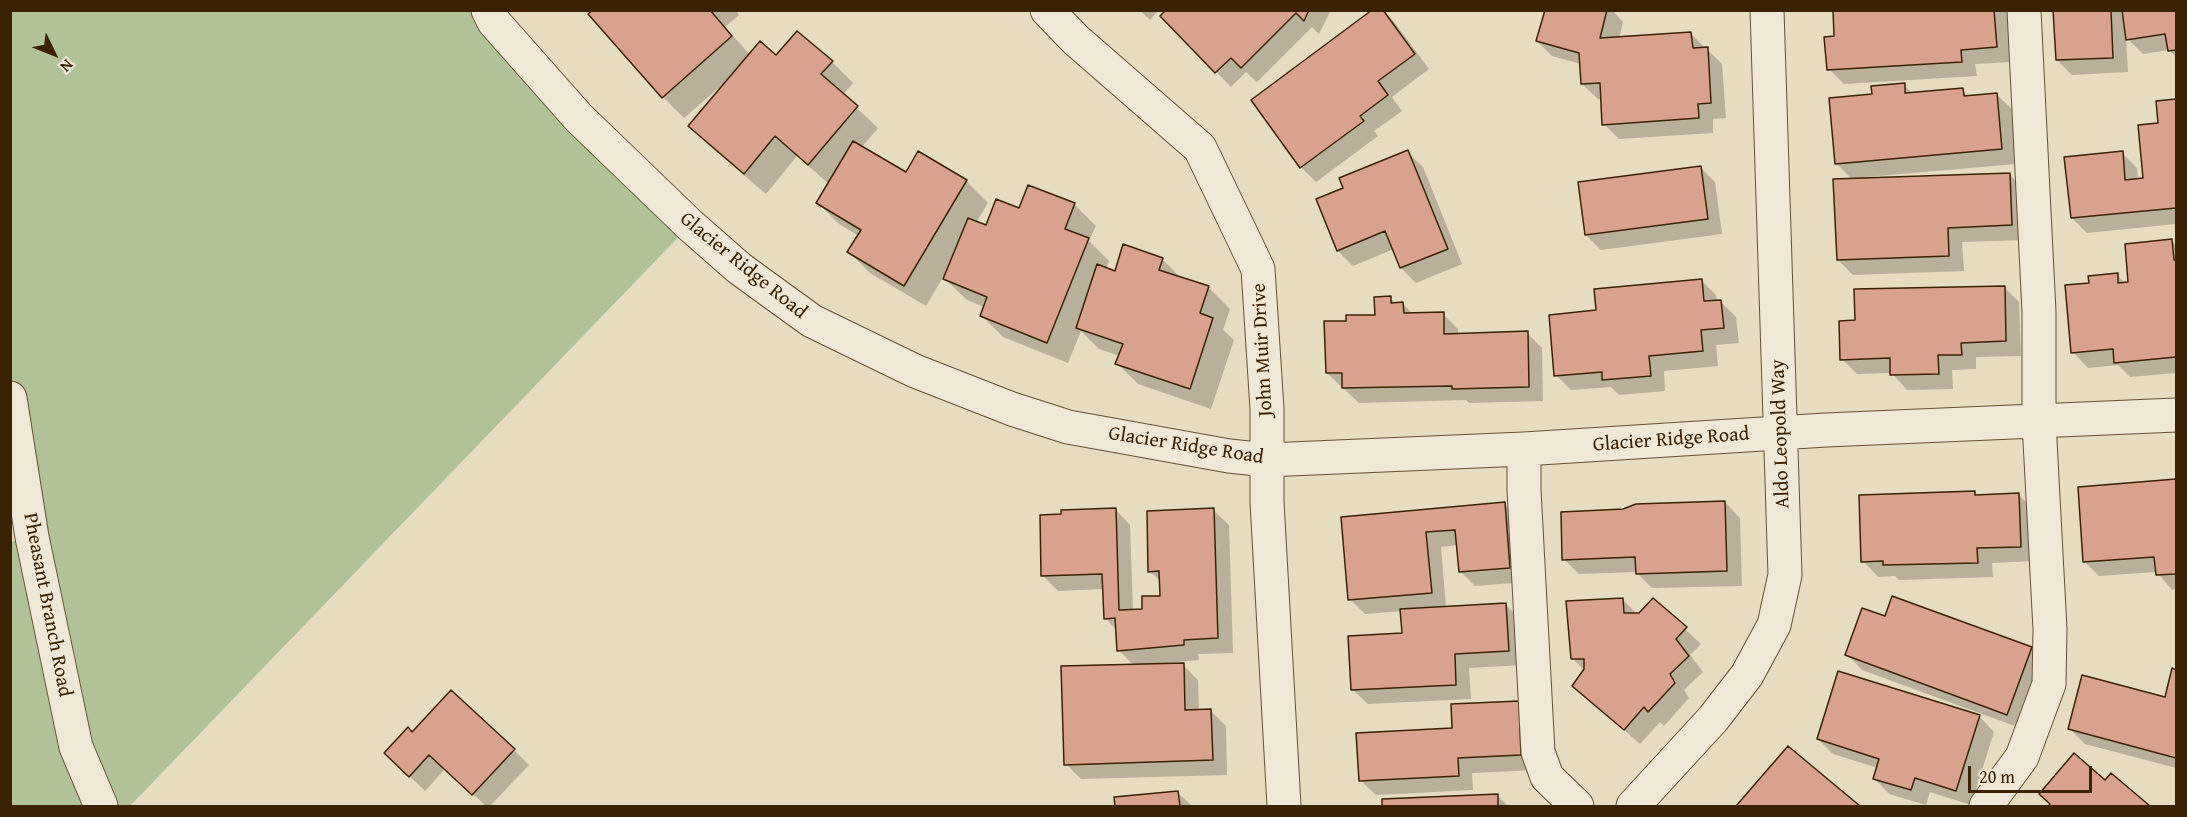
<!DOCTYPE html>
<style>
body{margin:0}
#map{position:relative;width:2187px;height:817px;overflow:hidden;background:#e6dcc0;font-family:"Gentium Book Plus",serif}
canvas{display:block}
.frame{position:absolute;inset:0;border:12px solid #3b2203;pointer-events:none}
.north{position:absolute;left:24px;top:24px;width:60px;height:60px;-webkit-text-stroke:4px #efe8d6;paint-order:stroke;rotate:133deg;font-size:16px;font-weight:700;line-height:24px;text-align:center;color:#3b2203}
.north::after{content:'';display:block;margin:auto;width:21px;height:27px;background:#3b2203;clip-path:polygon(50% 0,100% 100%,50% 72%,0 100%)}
.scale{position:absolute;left:1968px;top:766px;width:124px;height:27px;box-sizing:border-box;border:3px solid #3b2203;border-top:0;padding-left:8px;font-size:18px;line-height:21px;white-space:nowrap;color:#3b2203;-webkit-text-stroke:4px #efe8d6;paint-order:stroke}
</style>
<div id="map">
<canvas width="2187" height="817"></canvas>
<div class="frame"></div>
<div class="north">N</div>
<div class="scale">20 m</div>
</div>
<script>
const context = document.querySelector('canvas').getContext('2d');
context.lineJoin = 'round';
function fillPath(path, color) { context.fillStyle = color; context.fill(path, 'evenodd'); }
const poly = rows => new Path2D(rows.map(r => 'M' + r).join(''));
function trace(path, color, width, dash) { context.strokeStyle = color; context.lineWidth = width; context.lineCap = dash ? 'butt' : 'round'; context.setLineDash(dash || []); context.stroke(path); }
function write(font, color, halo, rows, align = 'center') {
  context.font = font + ' "Gentium Book Plus",serif'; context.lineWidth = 5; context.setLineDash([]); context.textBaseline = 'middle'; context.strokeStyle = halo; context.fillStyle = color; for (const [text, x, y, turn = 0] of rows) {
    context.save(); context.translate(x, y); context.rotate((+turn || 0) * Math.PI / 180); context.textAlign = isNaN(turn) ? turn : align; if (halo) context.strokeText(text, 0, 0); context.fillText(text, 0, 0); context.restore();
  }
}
fillPath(poly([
 [11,11,488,11,690,225,130,806,11,806,10,542,32,537,10,398]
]), '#b0c296');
fillPath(poly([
 [595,10,736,10,739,15,725,27,750,55,832,62,853,83,843,95,878,128,862,147,906,174,918,153,966,181,988,203,976,223,987,227,1019,210,1074,204,1096,226,1089,241,1109,261,1106,269,1116,272,1162,259,1182,279,1209,288,1230,309,1223,330,1234,340,1211,409,1138,384,1117,363,1120,356,1099,349,1081,331,1068,363,1003,337,981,315,984,307,967,300,943,277,926,306,870,273,849,252,859,236,839,224,818,203,829,184,797,156,766,194,711,147,690,126,724,85,723,84,684,118,663,97],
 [1139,10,1159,10,1150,20],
 [1168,10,1331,10,1319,34,1312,27,1257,82,1246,72,1231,87,1163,16],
 [1383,10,1394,22,1429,69,1392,97,1402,111,1374,131,1378,136,1316,182,1301,167],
 [1546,10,1612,10,1623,22,1619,39,1691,34,1722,64,1726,118,1713,119,1713,133,1619,139,1604,124,1602,99,1598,99,1582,84,1581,64,1552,56,1537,41],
 [1835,10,2007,10,2011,62,1975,64,1977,76,1844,84,1829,69,1836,37],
 [2055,10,2119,10,2124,15,2124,10,2176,10,2176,57,2169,50,2143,54,2126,37,2128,72,2072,75,2057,60],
 [1904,85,1913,94,1962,90,1969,97,1996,94,2012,109,2016,164,1866,177,1866,180,2010,175,2025,190,2027,240,1962,242,1964,271,1853,275,1838,260,1853,180,1836,163,1874,95],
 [2176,100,2176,224,2087,233,2072,218,2122,153,2137,168,2138,180,2145,179,2160,125,2158,102],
 [1407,152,1423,167,1462,264,1416,283,1401,268,1394,249,1353,266,1338,251,1318,200,1345,188],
 [1700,167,1715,182,1722,234,1601,250,1586,235],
 [2172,241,2176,246,2176,373,2130,377,2118,365,2088,368,2073,352,2090,285,2117,275,2126,284,2129,283],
 [1701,280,1716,295,1717,302,1721,302,1736,317,1739,343,1716,345,1718,366,1664,371,1665,391,1619,395,1611,387,1571,390,1556,375,1597,311],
 [2004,287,2019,302,2021,356,1976,357,1976,369,1952,370,1953,389,1907,390,1892,373,1857,374,1842,359,1856,322],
 [1390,298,1397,304,1403,304,1413,314,1443,314,1458,329,1458,335,1527,333,1542,348,1543,401,1469,403,1466,400,1359,403,1327,373,1348,322,1376,316],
 [2176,481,2176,589,2172,590,2157,572,2099,576,2084,561,2079,488],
 [1975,493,1978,496,2019,495,2034,510,2035,561,1992,563,1993,577,1899,580,1895,576,1878,577,1863,561],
 [1725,502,1740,518,1742,586,1652,588,1636,572,1579,574,1564,559],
 [1504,504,1519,519,1525,582,1475,586,1460,571,1458,545,1441,547,1446,608,1506,605,1521,620,1523,665,1469,668,1471,699,1368,704,1352,689,1403,635,1402,611,1365,614,1350,599,1343,518],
 [1518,565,1518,568,1472,572,1472,569],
 [1115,509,1130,525,1133,611,1144,610,1162,597,1161,582,1150,571,1213,510,1229,525,1233,653,1198,654,1199,660,1168,663,1169,665,1183,665,1198,680,1199,711,1211,711,1226,726,1227,775,1081,779,1066,764,1134,666,1119,650,1117,630,1105,618,1104,589,1058,591,1043,576],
 [1893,598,2031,649,2047,664,2023,729,1862,670,1847,654,1886,618],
 [1622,599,1638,615,1653,600,1701,644,1690,655,1703,672,1684,690,1689,698,1664,726,1660,722,1640,744,1574,686,1585,671,1572,658],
 [2173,670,2176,671,2176,768,2085,744,2070,729,2166,698],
 [1518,703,1536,770,1472,773,1473,790,1376,795,1360,780,1454,729],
 [1979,716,1994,732,1971,805,1930,792,1926,805,1889,794,1874,778,1878,768,1833,754,1818,739],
 [412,734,514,750,529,765,490,806,486,806,445,769,425,791,401,768],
 [1788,748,1858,806,1739,806],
 [2112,775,2147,806,2050,806,2105,782],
 [1178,793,1192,806,1116,806,1116,798],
 [1497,795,1508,806,1384,806,1384,800]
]), '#0003');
const building = poly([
 [593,10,710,10,732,36,662,98,588,14,593,10],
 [1166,10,1309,10,1304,21,1296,13,1241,68,1231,58,1215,73,1160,16,1166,10],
 [1372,10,1383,10,1415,54,1378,81,1388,95,1360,116,1364,121,1300,168,1251,100,1372,10],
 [1545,10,1607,10,1600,38,1691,32,1693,48,1708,47,1711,103,1698,104,1699,118,1602,125,1600,83,1581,84,1579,53,1536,41,1545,10],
 [1833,10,1994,10,1997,47,1961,50,1962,62,1827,70,1824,37,1834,36,1833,10],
 [2053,10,2111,10,2113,58,2056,60,2053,10],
 [2122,10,2176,10,2176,50,2168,51,2165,34,2126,40,2122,10],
 [797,31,833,61,821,74,858,106,808,165,775,136,744,174,688,126,760,41,776,55,797,31],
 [1905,83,1905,93,1963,88,1964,96,1997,93,2002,149,1835,164,1829,98,1872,94,1871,86,1905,83],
 [2176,99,2176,208,2071,218,2064,157,2123,151,2125,180,2143,178,2138,125,2158,123,2156,101,2176,99],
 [853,141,906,172,918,151,967,180,904,286,847,252,861,230,816,203,853,141],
 [1408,150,1448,249,1400,268,1385,231,1337,251,1316,199,1343,188,1339,178,1408,150],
 [1701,166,1708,219,1585,235,1578,182,1701,166],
 [2010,173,2012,225,1948,228,1949,256,1837,260,1833,179,2010,173],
 [1028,185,1075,203,1065,229,1089,238,1047,343,980,316,987,297,943,279,968,218,986,225,996,199,1019,208,1028,185],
 [2172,239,2174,260,2176,260,2176,357,2114,363,2113,349,2071,353,2065,285,2089,283,2088,276,2118,273,2118,283,2128,282,2125,244,2172,239],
 [1123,244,1163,258,1159,270,1209,286,1200,313,1213,318,1190,389,1115,364,1123,344,1076,328,1097,264,1115,271,1123,244],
 [1702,279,1704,301,1721,300,1724,328,1701,330,1703,351,1649,356,1651,376,1602,380,1602,372,1554,376,1549,315,1596,310,1594,289,1702,279],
 [2005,286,2006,341,1961,343,1962,355,1938,355,1939,374,1890,375,1890,358,1840,360,1839,321,1855,320,1854,289,2005,286],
 [1391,296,1391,303,1403,302,1404,313,1444,312,1444,334,1528,331,1529,387,1452,389,1452,386,1342,388,1342,373,1326,373,1324,321,1346,321,1346,315,1375,315,1374,297,1391,296],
 [2176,479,2176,574,2156,575,2154,557,2083,562,2078,487,2176,479],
 [1975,491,1975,495,2019,493,2021,547,1977,548,1978,563,1883,565,1883,561,1861,562,1859,495,1975,491],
 [1725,501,1727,571,1636,574,1635,557,1562,560,1561,512,1623,509,1636,504,1725,501],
 [1505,502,1510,568,1459,572,1455,530,1426,532,1432,593,1348,600,1341,517,1505,502],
 [1116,508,1119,610,1142,609,1142,596,1160,596,1159,571,1148,572,1147,511,1214,508,1218,638,1184,640,1184,645,1117,651,1115,618,1104,619,1102,574,1041,576,1040,515,1061,514,1061,510,1116,508],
 [1892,596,2032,647,2007,715,1845,655,1862,608,1885,616,1892,596],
 [1623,598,1624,613,1639,613,1653,598,1687,627,1676,639,1689,656,1670,674,1675,683,1648,712,1644,707,1624,730,1572,686,1584,669,1584,659,1571,659,1566,601,1623,598],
 [1506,603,1509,651,1455,654,1456,685,1351,690,1348,636,1402,633,1400,609,1506,603],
 [1184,663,1185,710,1211,709,1213,760,1064,765,1061,666,1184,663],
 [2172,668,2176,670,2176,758,2068,729,2082,675,2165,697,2172,668],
 [1838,671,1980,715,1956,791,1915,778,1911,790,1873,779,1879,759,1817,739,1838,671],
 [451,690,515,749,472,795,429,755,409,777,384,753,408,727,412,732,451,690],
 [1519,701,1521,755,1458,758,1459,776,1359,781,1356,733,1452,728,1451,704,1519,701],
 [1788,746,1860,806,1736,806,1788,746],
 [2074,753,2105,780,2111,773,2150,806,2048,806,2050,804,2039,794,2074,753],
 [1178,791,1180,806,1115,806,1114,797,1178,791],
 [1498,794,1498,806,1382,806,1382,799,1498,794]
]);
fillPath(building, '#d9a28c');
trace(building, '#3b2203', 1.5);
const minor = poly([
 [488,10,494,22,579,118,690,225,739,268,765,287,812,321,915,371,1012,409,1068,427,1229,456,1267,460,1524,449,1826,430,2176,415],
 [1047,10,1076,40,1200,148,1258,269,1267,409,1267,502,1284,806],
 [10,398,32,537,76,747,101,806],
 [1524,449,1524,490,1538,752,1547,777,1577,806],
 [1633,806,1713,719,1747,675,1774,625,1785,575,1767,10],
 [1986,806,2022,757,2049,684,2050,629,2039,422,2039,312,2024,10]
]);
trace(minor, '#665032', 35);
trace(minor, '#efe8d6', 33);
write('20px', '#3b2203', '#efe8d6', [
 ["Glacier Ridge Road",743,266,39],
 ["John Muir Drive",1263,350,-93],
 ["Aldo Leopold Way",1781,434,-92],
 ["Glacier Ridge Road",1671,440,-4],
 ["Glacier Ridge Road",1186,446,9],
 ["Pheasant Branch Road",47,605,79]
]);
</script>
